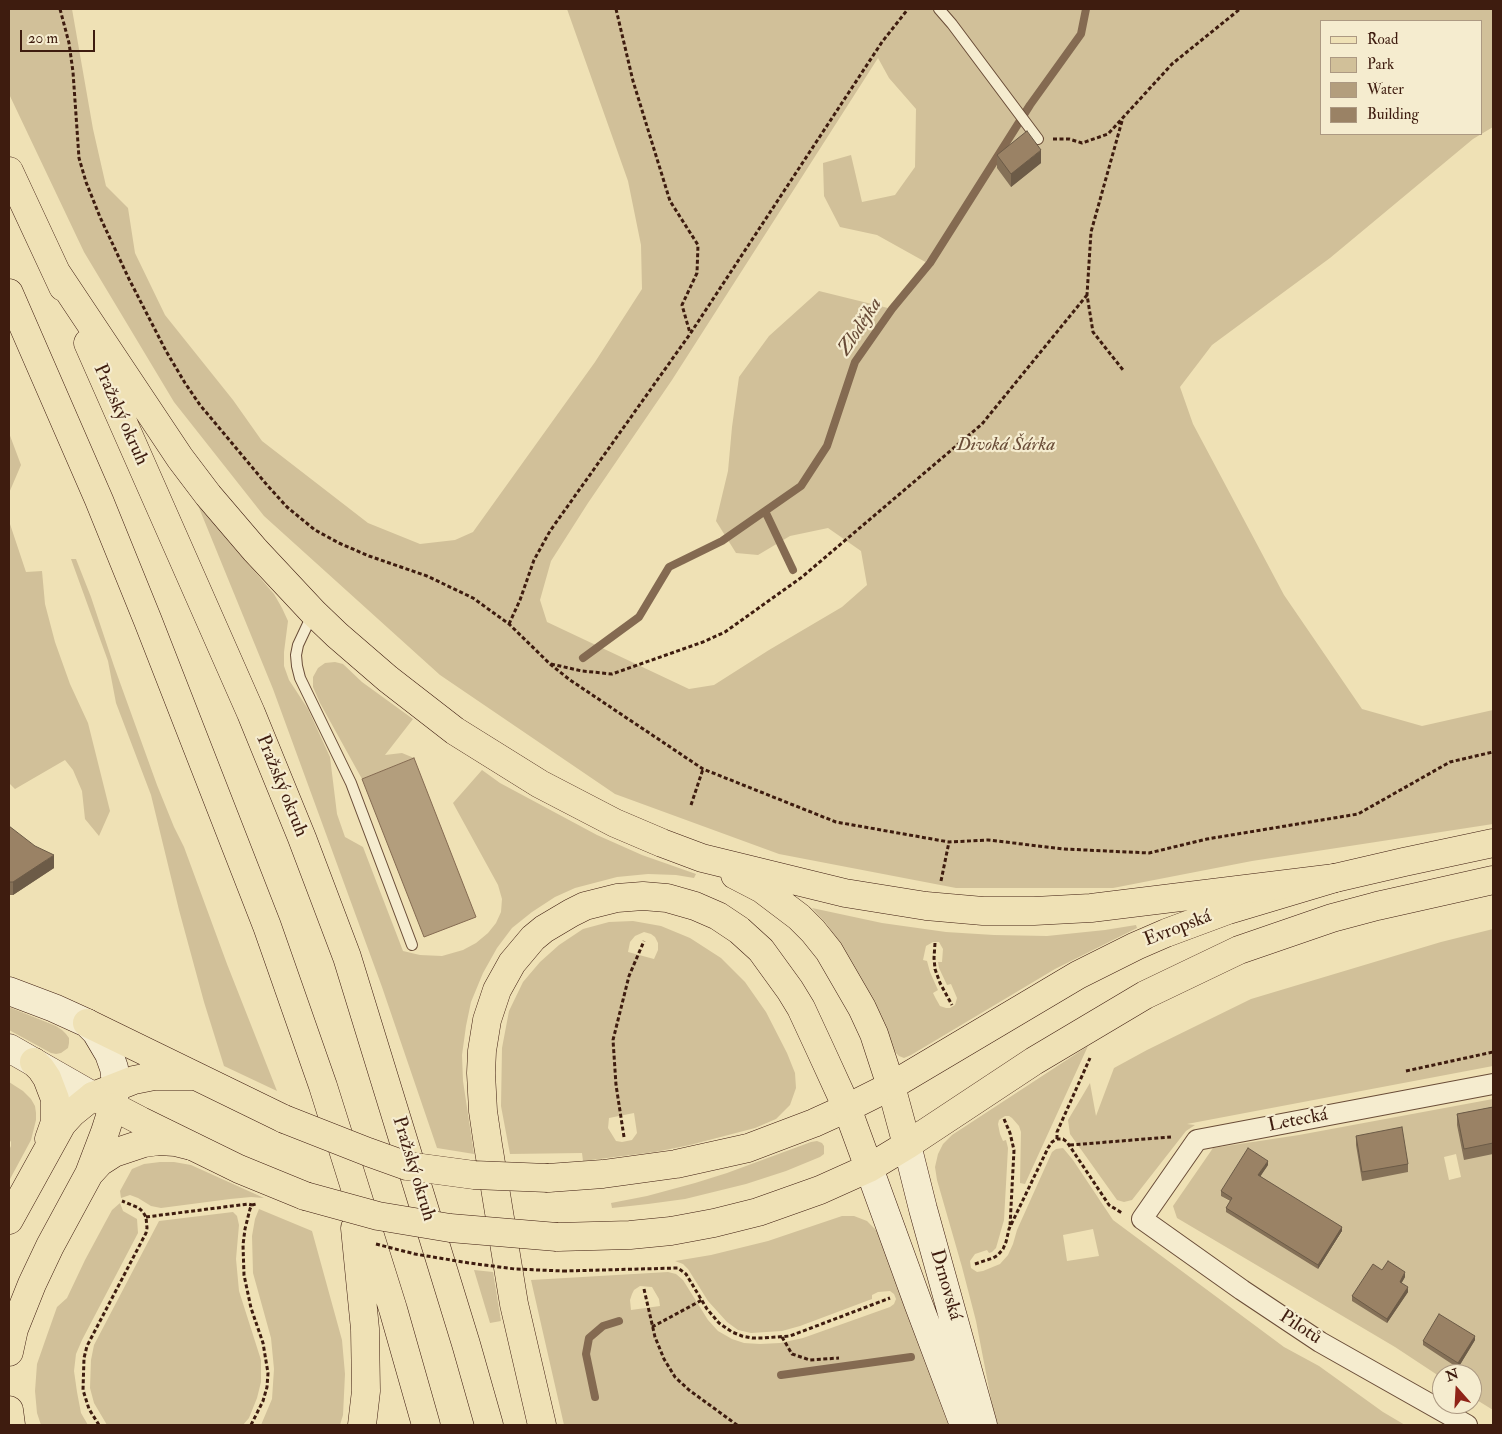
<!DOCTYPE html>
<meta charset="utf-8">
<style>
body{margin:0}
#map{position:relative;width:1502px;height:1434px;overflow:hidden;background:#efe1b5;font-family:"IM FELL Double Pica",serif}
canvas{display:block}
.frame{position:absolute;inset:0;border:10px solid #3e1c0f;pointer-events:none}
.legend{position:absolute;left:1320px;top:20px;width:162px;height:115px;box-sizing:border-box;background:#f5eccf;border:1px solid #ac9982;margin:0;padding:6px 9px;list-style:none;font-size:15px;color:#3e1c0f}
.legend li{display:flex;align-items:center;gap:10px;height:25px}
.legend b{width:25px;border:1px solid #ac9982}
.north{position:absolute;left:1432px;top:1364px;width:50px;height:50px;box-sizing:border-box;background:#f5eccf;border:1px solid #ac9982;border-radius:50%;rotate:341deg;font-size:14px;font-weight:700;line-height:20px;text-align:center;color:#3e1c0f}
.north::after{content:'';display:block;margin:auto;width:18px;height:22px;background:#8f2418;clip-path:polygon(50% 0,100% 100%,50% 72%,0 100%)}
.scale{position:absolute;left:20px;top:30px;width:75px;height:22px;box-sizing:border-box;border:2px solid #3e1c0f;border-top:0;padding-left:6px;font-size:15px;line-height:18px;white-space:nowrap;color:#3e1c0f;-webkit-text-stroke:4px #f5eccf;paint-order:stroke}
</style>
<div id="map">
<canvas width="1502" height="1434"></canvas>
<div class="frame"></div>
<ul class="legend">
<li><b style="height:6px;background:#efe1b5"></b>Road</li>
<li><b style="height:14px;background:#d1c099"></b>Park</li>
<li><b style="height:14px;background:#b39e7d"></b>Water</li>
<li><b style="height:14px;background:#9a8265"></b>Building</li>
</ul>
<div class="north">N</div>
<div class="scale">20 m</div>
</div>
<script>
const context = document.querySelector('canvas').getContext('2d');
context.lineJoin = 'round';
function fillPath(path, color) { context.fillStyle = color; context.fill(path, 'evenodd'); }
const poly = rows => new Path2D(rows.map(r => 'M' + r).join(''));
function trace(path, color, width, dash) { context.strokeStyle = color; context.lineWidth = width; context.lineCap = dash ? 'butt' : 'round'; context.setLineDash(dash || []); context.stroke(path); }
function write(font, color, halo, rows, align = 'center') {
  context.font = font + ' "IM FELL Double Pica",serif'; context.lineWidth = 4.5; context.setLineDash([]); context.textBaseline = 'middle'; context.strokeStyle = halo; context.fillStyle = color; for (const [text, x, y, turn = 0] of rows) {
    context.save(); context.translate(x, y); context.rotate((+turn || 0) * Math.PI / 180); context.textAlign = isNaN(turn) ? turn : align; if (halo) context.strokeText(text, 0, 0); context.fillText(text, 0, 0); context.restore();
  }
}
fillPath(poly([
 [9,9,72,9,93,129,106,186,128,208,135,253,165,315,233,400,262,441,368,523,420,544,455,540,473,532,595,362,642,289,641,245,628,181,567,9,1493,9,1493,127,1473,139,1330,258,1212,345,1180,387,1193,424,1284,595,1362,709,1422,726,1493,710,1493,824,1252,861,1113,888,956,888,779,854,615,794,440,675,264,516,174,402,84,252,9,94],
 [1321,21,1481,21,1481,134,1321,134],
 [878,58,889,78,916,109,915,167,895,195,862,202,851,155,823,163,824,196,840,227,877,235,929,264,892,309,819,291,769,336,739,377,732,427,728,471,716,521,736,553,758,555,790,536,828,528,861,551,867,585,842,607,769,650,714,685,689,689,547,622,540,600,551,561,588,503,672,380],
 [9,433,21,465,9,493],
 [195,498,231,544,274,594,282,608,288,621,284,652,284,666,289,680,308,709,330,757,337,814,345,837,363,847,403,951,420,955,442,956,463,950,476,943,488,933,496,923,501,912,502,899,498,885,453,803,482,770,500,783,597,835,642,855,696,874,694,878,676,875,648,874,617,877,575,888,555,897,532,912,512,928,497,948,483,973,471,1002,466,1026,462,1055,463,1081,474,1154,437,1148,382,987,273,689],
 [9,521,26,572,42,571,45,604,55,642,70,684,88,723,110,811,99,836,85,819,82,791,73,770,65,760,15,789,9,783],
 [71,559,76,559,91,597,114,666,157,785,174,827,184,847,227,964,277,1091,224,1066,204,1002,179,910,151,795,116,703,108,661],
 [335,662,343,664,362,682,413,719,385,755,402,753,414,758,362,779,320,703,313,687,313,677,318,668,325,663],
 [812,908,882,923,946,932,994,935,1047,936,1105,930,1136,925,1137,928,1055,969,911,1055,904,1058,899,1056,894,1051,887,1032,853,965,837,939,826,923],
 [933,942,939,942,943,949,942,962,938,962,939,968,947,985,951,984,957,998,955,1005,950,1008,946,1008,940,1006,936,999,933,993,938,990,930,972,927,961,923,960,926,946],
 [633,921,661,926,690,938,721,958,745,982,766,1012,787,1053,795,1073,796,1088,790,1105,776,1119,755,1128,690,1145,655,1152,583,1161,582,1153,510,1154,501,1106,502,1048,509,1011,523,982,540,962,559,945,583,929,609,922],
 [644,932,651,934,655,937,658,943,658,950,654,959,628,952,630,942,635,936],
 [634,1113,637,1133,632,1140,622,1142,616,1141,608,1128,609,1118],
 [1493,929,1493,1066,1187,1124,1195,1125,1186,1131,1132,1200,1124,1202,1117,1200,1070,1134,1068,1120,1090,1083,1096,1116,1114,1068,1147,1050,1251,999,1441,942],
 [9,1007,56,1026,62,1030,66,1034,69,1038,69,1043,68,1048,61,1053,56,1054,51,1053,9,1030],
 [1088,1046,1025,1184,1020,1183,1021,1132,1019,1126,1012,1118,1009,1116,1005,1116,999,1120,998,1124,1000,1134,1003,1141,1006,1140,1008,1148,1004,1220,996,1248,992,1252,989,1253,987,1250,975,1254,970,1261,971,1268,977,1272,983,1271,1000,1264,1008,1255,1013,1244,1017,1230,1052,1152,1056,1149,1063,1148,1073,1160,1113,1220,1284,1347,1319,1366,1383,1412,1405,1425,996,1425,976,1321,962,1267,937,1180,935,1167,938,1154,943,1144,952,1135],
 [1093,1229,1099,1256,1067,1261,1063,1235],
 [9,1082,23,1091,31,1099,35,1106,36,1113,36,1120,31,1140,9,1181,9,1150,11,1146,11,1142,9,1139],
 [1493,1099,1493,1410,1472,1397,1472,1374,1442,1374,1442,1378,1395,1347,1177,1218,1173,1206,1213,1148,1299,1135],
 [1456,1154,1461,1177,1449,1180,1444,1157],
 [1221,1196,1342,1232,1318,1269,1232,1203],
 [817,1141,822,1143,824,1146,824,1154,820,1157,786,1171,746,1184,685,1199,648,1204,612,1208,611,1203,647,1196,695,1183,727,1173,811,1142],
 [160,1162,174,1162,191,1165,264,1198,251,1197,230,1199,161,1208,151,1206,138,1198,130,1195,121,1198,120,1191,132,1169,144,1164],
 [120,1203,123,1211,137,1219,138,1233,82,1340,76,1354,74,1371,77,1392,81,1413,88,1425,41,1425,37,1413,35,1391,37,1364,45,1341,57,1307,67,1298,85,1260,106,1221,112,1210],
 [259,1209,312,1231,342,1340,345,1374,343,1415,340,1425,261,1425,272,1399,274,1369,271,1338,253,1273,252,1236,255,1219],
 [233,1212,237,1216,239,1225,236,1259,239,1291,261,1360,261,1382,257,1398,249,1418,243,1425,107,1425,94,1403,90,1388,91,1360,94,1345,159,1221],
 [842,1216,854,1216,867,1221,877,1231,885,1244,954,1425,564,1425,531,1280,668,1272,676,1274,683,1280,708,1320,718,1331,732,1339,744,1343,760,1344,780,1343,803,1338,890,1307,894,1304,896,1299,894,1294,890,1291,878,1292,872,1295,872,1299,800,1326,782,1331,751,1333,738,1330,727,1322,708,1301,688,1269,683,1264,675,1261,711,1255,768,1241],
 [640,1286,652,1287,659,1299,660,1306,631,1310,630,1300,632,1294,634,1290],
 [474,1270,493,1272,501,1321,490,1323]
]), '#d1c099');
const water = poly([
 [414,758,476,917,424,937,362,779,414,758]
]);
fillPath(water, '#b39e7d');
trace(water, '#846a51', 1);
trace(poly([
 [765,511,793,570],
 [583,658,639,617,669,567,722,541,801,486,827,446,855,362,892,309,930,263,1030,105,1081,34,1086,9],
 [781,1375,911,1357],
 [595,1397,586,1354,589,1338,603,1326,619,1321]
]), '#846a51', 8);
const lane = poly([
 [939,9,952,24,1038,139],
 [313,613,298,645,296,655,297,666,300,678,351,783,412,945]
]);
const street = poly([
 [1467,1425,1320,1342,1242,1290,1142,1219,1197,1140,1493,1084]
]);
const secondary = poly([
 [9,991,54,1008,87,1023,96,1032,109,1054,114,1068,116,1083,113,1107],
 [9,1048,93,1096],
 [907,1145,923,1209,983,1425],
 [869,1168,918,1303,964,1425]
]);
const primary = poly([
 [87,1023,284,1119],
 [891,1086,907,1145],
 [93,1096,141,1121,239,1169,305,1196],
 [93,1096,134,1080,154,1076,190,1076],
 [847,1108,869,1168],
 [548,1178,603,1174,676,1164,748,1148,814,1123,847,1108,891,1086,1078,975,1136,946,1166,933,1228,910,1335,878,1404,862,1493,843],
 [557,1237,630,1235,671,1231,714,1223,758,1212,820,1190,869,1168,907,1145,1034,1061,1145,995,1239,950,1332,918,1377,906,1493,880]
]);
const highway = poly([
 [9,171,63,287],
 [56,272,180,458,208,495,255,550,313,612,337,635,388,679,455,731,540,784,615,823,662,843,702,858,845,893,926,906,983,911,1034,911,1091,908,1335,878],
 [9,293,99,500,148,621,267,926,323,1086,393,1309,426,1425],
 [88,343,251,713,302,838,347,957,466,1344,489,1425],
 [735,875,762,889,799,917,813,931,829,951,862,1008,874,1034,891,1086],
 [34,1062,41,1069,47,1078,55,1099,55,1122,49,1139],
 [89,1174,100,1162,114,1153,144,1143,159,1141,175,1142,191,1146],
 [9,1220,62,1124,72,1113,93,1096],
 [355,1228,365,1329,366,1391,362,1425],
 [9,1352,14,1329,32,1284,50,1246,89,1174,105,1132,113,1107],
 [9,1410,11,1425],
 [542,1425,514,1304,488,1145,483,1111,481,1073,482,1051,487,1020,497,990,512,963,533,938,544,929,571,913,585,906,617,898,643,896,667,898,695,906,718,916,739,930,761,950,790,990,801,1008,820,1049,847,1108]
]);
trace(lane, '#6a4d38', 12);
trace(street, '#6a4d38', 22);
trace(secondary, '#3e1c0f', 29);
trace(primary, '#3e1c0f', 29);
trace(highway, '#3e1c0f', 29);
trace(poly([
 [60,9,69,43,73,72,79,158,86,182,100,217,129,279,166,351,185,383,200,405,267,485,287,507,315,530,339,543,369,556,427,576,473,598,509,624,550,664,570,680,703,769,836,822,949,842,988,840,1064,849,1149,853,1207,839,1358,814,1450,762,1493,752],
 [616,9,633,81,670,201,698,245,697,273,682,305,690,333],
 [1122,121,1091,232,1087,295,1093,332,1123,370],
 [1053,139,1069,139,1082,143,1108,134,1172,64,1240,9],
 [509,624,520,600,534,560,550,531,690,334,882,42,908,9],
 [551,664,582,671,612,674,703,642,725,632,802,577,982,424,1087,295],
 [691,805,703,769],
 [941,881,949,842],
 [935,943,934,958,935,969,940,983,952,1005],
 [1406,1071,1493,1052],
 [1004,1119,1010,1133,1014,1150,1010,1226],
 [624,1137,616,1085,613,1040,629,976,644,941],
 [1057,1139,1057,1132,1090,1058],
 [1070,1145,1171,1137],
 [146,1217,232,1206,248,1204,252,1205],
 [975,1264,993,1258,998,1255,1003,1249,1006,1242,1009,1229,1048,1148,1052,1142,1057,1139,1063,1139,1067,1142,1109,1205,1122,1213],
 [563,1271,678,1268,686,1274,707,1309,719,1323,732,1332,742,1336,752,1338,763,1338,790,1336,890,1298],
 [644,1289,655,1337,664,1359,675,1377,689,1390,737,1425],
 [652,1327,702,1300],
 [782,1337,792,1354,810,1360,839,1358],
 [99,1425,89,1409,83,1390,84,1358,87,1346,146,1233,147,1228,146,1217,143,1212,139,1208,122,1201],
 [251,1425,263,1401,267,1387,268,1373,263,1343,251,1308,244,1275,243,1245,245,1229,250,1209,252,1205,256,1204]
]), '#3e1c0f', 3, [4, 2.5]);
trace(lane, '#f5eccf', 10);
trace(street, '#f5eccf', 20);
trace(secondary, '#f5eccf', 28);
trace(primary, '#efe1b5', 28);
trace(highway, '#efe1b5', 28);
const primaryBridge = poly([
 [284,1119,368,1152,407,1166,474,1175,548,1178],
 [305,1196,378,1216,450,1228,557,1237]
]);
trace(primaryBridge, '#3e1c0f', 29, []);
trace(poly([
 [376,1244,415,1254,469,1263,515,1269,563,1271]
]), '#3e1c0f', 3, [4, 2.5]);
trace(primaryBridge, '#efe1b5', 28);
fillPath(poly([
 [997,155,1041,163,1011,187,997,168],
 [9,826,54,868,13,895,9,895],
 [1493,1107,1493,1154,1464,1160,1457,1125,1457,1114],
 [1356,1136,1408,1164,1408,1172,1362,1181,1356,1145],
 [1268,1165,1260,1176,1342,1231,1318,1269,1226,1212,1226,1208,1230,1201,1221,1196,1221,1191],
 [1382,1270,1405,1277,1401,1283,1408,1292,1387,1323,1352,1301,1352,1296],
 [1475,1340,1458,1368,1423,1345,1423,1341]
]), '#847057');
fillPath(poly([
 [1041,150,1041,163,1011,187,1011,174],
 [54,855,54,868,13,895,13,882],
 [1268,1161,1268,1165,1258,1180,1258,1175],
 [1342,1227,1342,1231,1318,1269,1318,1265],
 [1405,1272,1405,1277,1400,1286,1400,1282],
 [1408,1287,1408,1292,1387,1323,1387,1319],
 [1475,1336,1475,1340,1458,1368,1458,1363]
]), '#6c5b47');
const building = poly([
 [1027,131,1041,150,1011,174,997,155,1027,131],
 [9,826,35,846,54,855,13,882,9,882,9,826],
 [1493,1107,1493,1143,1464,1149,1457,1114,1493,1107],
 [1402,1127,1408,1164,1362,1172,1356,1136,1402,1127],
 [1248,1148,1268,1161,1258,1175,1342,1227,1318,1265,1226,1208,1232,1198,1221,1191,1248,1148],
 [1388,1261,1405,1272,1400,1282,1408,1287,1387,1319,1352,1296,1373,1264,1382,1270,1388,1261],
 [1439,1314,1475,1336,1458,1363,1423,1341,1439,1314]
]);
fillPath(building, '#9a8265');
trace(building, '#6c5b47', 1);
write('19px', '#3e1c0f', '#f5eccf', [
 ["Pražský okruh",120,415,66],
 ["Pražský okruh",281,786,68],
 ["Evropská",1178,929,-21],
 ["Letecká",1298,1121,-11],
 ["Pražský okruh",413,1169,73],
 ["Drnovská",945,1285,74],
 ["Pilotů",1300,1328,33]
]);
write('italic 19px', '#6a4d38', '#f5eccf', [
 ["Divoká Šárka",1006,446]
]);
write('italic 20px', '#674a36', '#f5eccf', [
 ["Zlodějka",861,327,-57]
]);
</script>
